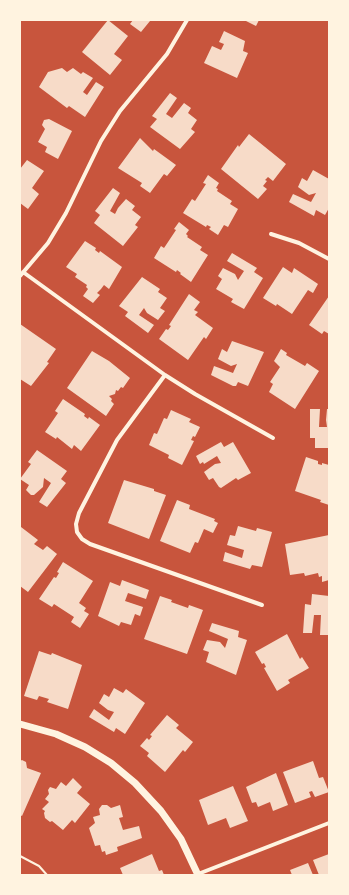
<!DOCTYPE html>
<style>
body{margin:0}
#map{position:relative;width:349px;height:895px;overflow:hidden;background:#c8553d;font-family:"Space Grotesk",sans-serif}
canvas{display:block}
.frame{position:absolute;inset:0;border:21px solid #fff3e0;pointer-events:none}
</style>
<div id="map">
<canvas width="349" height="895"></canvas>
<div class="frame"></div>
</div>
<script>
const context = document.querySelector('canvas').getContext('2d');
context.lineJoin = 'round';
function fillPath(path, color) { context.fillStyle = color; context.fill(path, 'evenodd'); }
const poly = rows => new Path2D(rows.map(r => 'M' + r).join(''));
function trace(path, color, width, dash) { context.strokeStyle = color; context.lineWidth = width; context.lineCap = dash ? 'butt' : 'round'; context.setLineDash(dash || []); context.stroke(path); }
fillPath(poly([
 [108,20,128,36,114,54,122,60,110,75,82,52],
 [133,20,149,20,150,21,141,32,130,24],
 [244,20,259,20,256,26],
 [224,31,245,41,243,51,248,53,237,78,204,63,212,46,221,50,224,44,219,42],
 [62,68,67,72,73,68,81,74,83,72,93,78,83,92,87,95,96,82,104,87,85,117,69,106,67,108,39,87,48,72],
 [170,93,177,98,166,114,172,118,184,103,191,108,188,113,197,120,191,129,195,132,180,149,150,127,157,119,152,116],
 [49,119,72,131,58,159,45,152,47,147,38,142,45,129,42,125,44,120],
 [249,134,286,164,273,181,268,177,265,180,267,181,263,186,267,189,258,199,221,169,238,145,239,147],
 [140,138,153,151,154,149,176,165,167,176,164,174,150,193,140,186,142,183,118,168],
 [27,160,44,171,32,188,39,194,28,209,20,203,20,169],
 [313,170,329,179,329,208,325,215,316,210,314,216,289,202,293,194,311,202,316,193,309,195,298,187,302,178,307,181],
 [208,175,219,183,216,188,218,189,217,191,232,201,230,204,238,209,228,227,224,225,218,235,209,229,211,227,207,225,206,227,183,213,192,199,195,201,206,184,203,183],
 [113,188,120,193,110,211,115,214,118,208,126,199,135,206,132,210,141,217,135,225,138,227,123,246,94,223,100,215,95,211],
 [179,222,189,230,186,234,188,236,187,237,202,247,200,250,208,255,191,282,180,274,181,273,177,270,176,272,154,258,161,246,164,248,176,230,174,229],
 [85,241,96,248,95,250,99,253,100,251,122,267,109,289,104,285,101,289,97,293,100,295,93,303,83,296,88,289,86,287,87,285,75,277,77,274,66,267],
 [232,253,257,268,254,272,263,278,244,309,231,302,233,299,216,289,222,279,218,276,223,268,235,274,238,280,244,271,227,261],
 [283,267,292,273,294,268,318,284,313,293,308,290,292,314,277,304,276,306,263,298],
 [142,277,160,289,158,292,167,298,160,308,165,311,158,320,147,313,144,308,139,315,154,325,148,333,125,316,128,312,119,306],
 [189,294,200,302,194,310,198,312,195,315,213,328,206,339,204,337,188,360,159,339,166,329,168,330,171,326,169,325],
 [329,296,329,334,324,331,322,334,309,325],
 [20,324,56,349,47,362,49,363,31,386,20,379],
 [232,341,264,352,248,386,238,382,236,386,233,386,211,375,214,366,233,373,237,364,231,366,218,359,222,349,227,352],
 [281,349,287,353,286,355,305,366,307,363,319,371,295,409,269,392,273,384,270,382,280,367,274,361],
 [92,351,109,361,130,378,123,388,121,387,118,391,116,390,115,394,109,396,112,399,111,401,114,404,106,416,67,388],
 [63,399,85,414,84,416,88,419,89,417,100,425,81,451,74,445,72,449,57,437,56,439,45,432,58,413,55,411],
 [310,409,320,409,319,427,327,427,326,420,327,409,329,409,329,448,315,448,315,438,310,438],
 [171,410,191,419,189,422,200,427,195,437,193,436,191,440,194,441,182,465,168,458,169,455,149,445,154,433,157,434,164,418,167,419],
 [221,442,224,447,233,442,251,473,238,480,236,478,221,488,219,487,213,478,209,480,204,472,215,464,221,463,217,456,204,464,203,462,200,464,196,456],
 [37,450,67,471,61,479,66,483,47,507,39,502,51,483,44,478,43,487,34,495,31,495,26,490,29,485,20,479,31,464,28,462],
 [306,457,318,461,318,464,322,465,322,463,329,465,329,505,320,502,321,500,295,491],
 [124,480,154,489,154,491,166,495,149,539,108,523],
 [177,500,190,505,189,509,215,519,214,521,218,523,213,533,204,529,198,543,195,542,190,553,160,541],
 [238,526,256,531,257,528,272,532,262,567,252,565,250,569,223,561,225,552,242,558,244,550,227,545,230,535,235,536],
 [21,527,38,540,34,544,43,550,47,546,57,554,28,592,20,586],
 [329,535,329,580,322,582,322,576,319,577,318,573,305,576,304,573,290,575,285,544],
 [63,562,93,581,79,603,86,608,84,611,89,614,80,628,71,622,74,617,54,604,52,607,39,599,54,577,56,578,59,573,57,572],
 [122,580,149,590,146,599,128,593,125,601,143,607,140,616,135,614,131,625,121,622,119,626,98,616,110,582,120,586],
 [312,594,329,596,329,635,320,635,321,615,314,615,312,633,303,633,305,604,311,605],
 [160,596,172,600,171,602,188,608,189,605,203,610,187,654,144,639],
 [212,623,239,631,238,637,247,640,236,675,206,662,209,652,203,650,207,640,220,642,225,648,228,639,209,631],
 [287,634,300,659,302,657,309,668,288,680,290,683,277,691,264,668,266,667,264,663,262,664,255,652],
 [39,651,51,655,52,653,82,665,68,709,47,702,49,699,39,696,37,700,24,696],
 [114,688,123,693,126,689,145,703,125,734,116,728,114,732,89,717,94,709,109,720,114,712,108,710,99,703,104,694,109,697],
 [167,715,179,725,176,728,193,742,185,752,183,750,165,772,147,756,149,753,140,746,147,738,149,740,152,736,150,735],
 [22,760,26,762,27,768,41,773,22,816,20,815,20,761],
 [313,761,319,778,323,777,329,792,315,797,312,791,309,792,311,797,295,803,283,772],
 [276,773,288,805,273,811,270,802,258,807,256,802,252,803,246,787],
 [73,778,82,787,77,793,90,804,75,823,72,820,63,830,52,821,50,822,45,818,44,813,45,811,42,809,49,802,45,799,49,794,48,790,50,787,56,789,61,782,66,786],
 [233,786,248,821,230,828,226,818,208,825,199,800],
 [102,805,107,805,111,808,120,805,123,817,119,818,123,830,139,826,142,838,117,847,118,851,106,855,105,851,102,852,100,845,95,846,89,828,95,823,93,817,100,815,99,809],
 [152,854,159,871,162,870,164,875,123,875,120,868],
 [329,854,329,875,319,875,313,860],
 [308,863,313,875,292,875,290,870]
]), '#f7dbc8');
trace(poly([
 [20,856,39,866,47,875]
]), '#fff3e0', 2);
trace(poly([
 [271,234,299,243,329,259],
 [23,272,165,375,195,394,273,438],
 [20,276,48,243,66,213,101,141,120,111,167,54,187,20],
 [165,375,117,440,79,513,76,524,77,532,82,539,90,544,262,605],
 [198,874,329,823]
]), '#fff3e0', 4);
trace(poly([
 [20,724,56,734,85,747,111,763,135,783,161,811,181,839,198,875]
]), '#fff3e0', 7);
</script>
